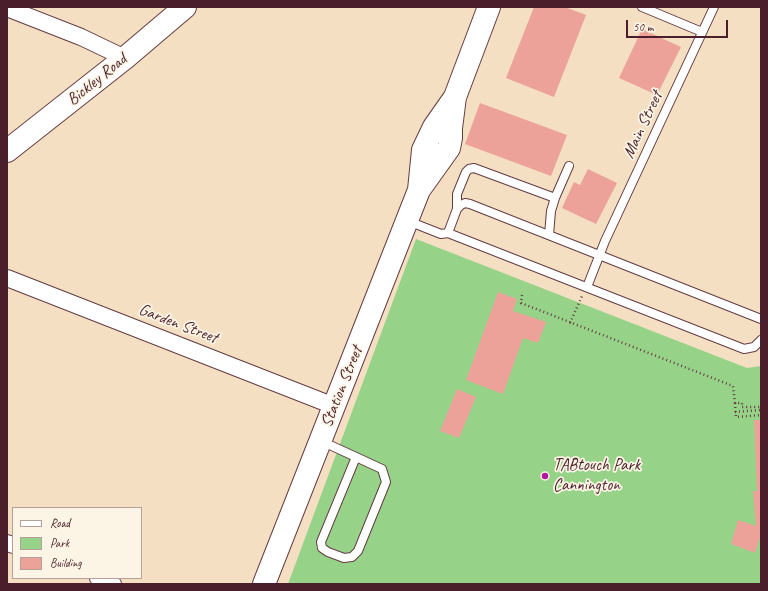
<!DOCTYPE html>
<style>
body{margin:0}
#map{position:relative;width:768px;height:591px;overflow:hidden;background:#f4dfc2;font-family:Caveat,sans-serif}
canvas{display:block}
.frame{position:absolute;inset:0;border:8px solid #4a1f2b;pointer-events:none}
.legend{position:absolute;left:12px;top:507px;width:130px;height:72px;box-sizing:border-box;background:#fcf5e5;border:1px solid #b59f9b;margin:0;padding:5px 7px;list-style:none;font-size:12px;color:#4a1f2b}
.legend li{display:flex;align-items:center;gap:8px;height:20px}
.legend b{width:20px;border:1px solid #b59f9b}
.scale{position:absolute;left:626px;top:20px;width:102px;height:18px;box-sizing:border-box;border:2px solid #4a1f2b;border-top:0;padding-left:5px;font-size:12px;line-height:14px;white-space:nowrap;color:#4a1f2b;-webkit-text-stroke:3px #fcf5e5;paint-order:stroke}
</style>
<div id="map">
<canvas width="768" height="591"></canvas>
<div class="frame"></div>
<ul class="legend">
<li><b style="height:5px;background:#fff"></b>Road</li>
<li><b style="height:11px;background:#96d388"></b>Park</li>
<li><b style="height:11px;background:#eca299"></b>Building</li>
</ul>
<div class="scale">50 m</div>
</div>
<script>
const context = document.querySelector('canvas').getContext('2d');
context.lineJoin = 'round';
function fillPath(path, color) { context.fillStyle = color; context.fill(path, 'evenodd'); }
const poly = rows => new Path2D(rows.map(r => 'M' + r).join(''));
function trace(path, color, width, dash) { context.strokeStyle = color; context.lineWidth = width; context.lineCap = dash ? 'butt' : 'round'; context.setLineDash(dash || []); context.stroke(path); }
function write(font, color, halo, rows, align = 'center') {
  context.font = font + ' Caveat,sans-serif'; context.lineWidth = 3.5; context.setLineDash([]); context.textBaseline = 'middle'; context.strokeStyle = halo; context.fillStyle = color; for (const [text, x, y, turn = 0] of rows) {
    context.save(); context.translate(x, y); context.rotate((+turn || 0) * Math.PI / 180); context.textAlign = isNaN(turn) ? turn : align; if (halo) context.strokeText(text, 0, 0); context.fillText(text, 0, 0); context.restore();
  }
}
fillPath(poly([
 [416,239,747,368,761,366,761,584,288,584]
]), '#96d388');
fillPath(poly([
 [534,7,565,7,586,15,554,97,506,78],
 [642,29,681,47,657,95,619,78],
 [480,103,567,135,551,176,465,144],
 [588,169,617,183,596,224,562,208,574,182,580,185],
 [498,292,517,299,513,311,546,322,538,343,523,338,503,394,466,380],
 [457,389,476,397,459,438,440,431],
 [754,420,761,420,761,534,755,553,731,544,738,520,756,526,753,491,757,491]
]), '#eca299');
const lane = poly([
 [642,7,702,32],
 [555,198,569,166],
 [457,209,457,194,466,172,469,169,474,168,555,198,551,211,549,235],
 [408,221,441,234,448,233],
 [587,287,605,241,714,7],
 [761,319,470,204,465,203,461,205,457,209,448,233,744,349,754,347,761,340],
 [321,441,356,457,382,469,386,482,358,551,352,557,344,558,328,552,322,548,321,542,356,457]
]);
const street = poly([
 [7,8,81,37,125,58],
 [7,278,334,406],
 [7,543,13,545],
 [98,578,113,584]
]);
const secondary = poly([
 [7,151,125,58,185,7],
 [419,190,449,148,451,138,451,128,455,97,489,7],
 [264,584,419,190,423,150,434,127,455,97]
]);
trace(lane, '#643c42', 10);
trace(street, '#643c42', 18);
trace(secondary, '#643c42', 24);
trace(poly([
 [522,295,521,303,733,386,735,403,742,403,742,407,761,407],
 [570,323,582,296],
 [735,403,736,417,761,415],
 [735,412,761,410]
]), '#643c42', 2.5, [1, 3]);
trace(lane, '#fff', 8);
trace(street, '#fff', 16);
trace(secondary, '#fff', 22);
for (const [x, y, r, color] of [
 [545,476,4,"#b5179e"]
]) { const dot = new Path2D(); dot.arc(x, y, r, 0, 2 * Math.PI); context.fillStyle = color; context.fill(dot); trace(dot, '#fcf5e5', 1.5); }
write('17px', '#4a1f2b', '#fcf5e5', [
 ["Bickley Road",97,80,-39],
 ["Main Street",643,125,-65],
 ["Garden Street",178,324,21],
 ["Station Street",342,387,-68]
]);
write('17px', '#4a1f2b', '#fcf5e5', [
 ["TABtouch Park",553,466],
 ["Cannington",553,486]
], 'left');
</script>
